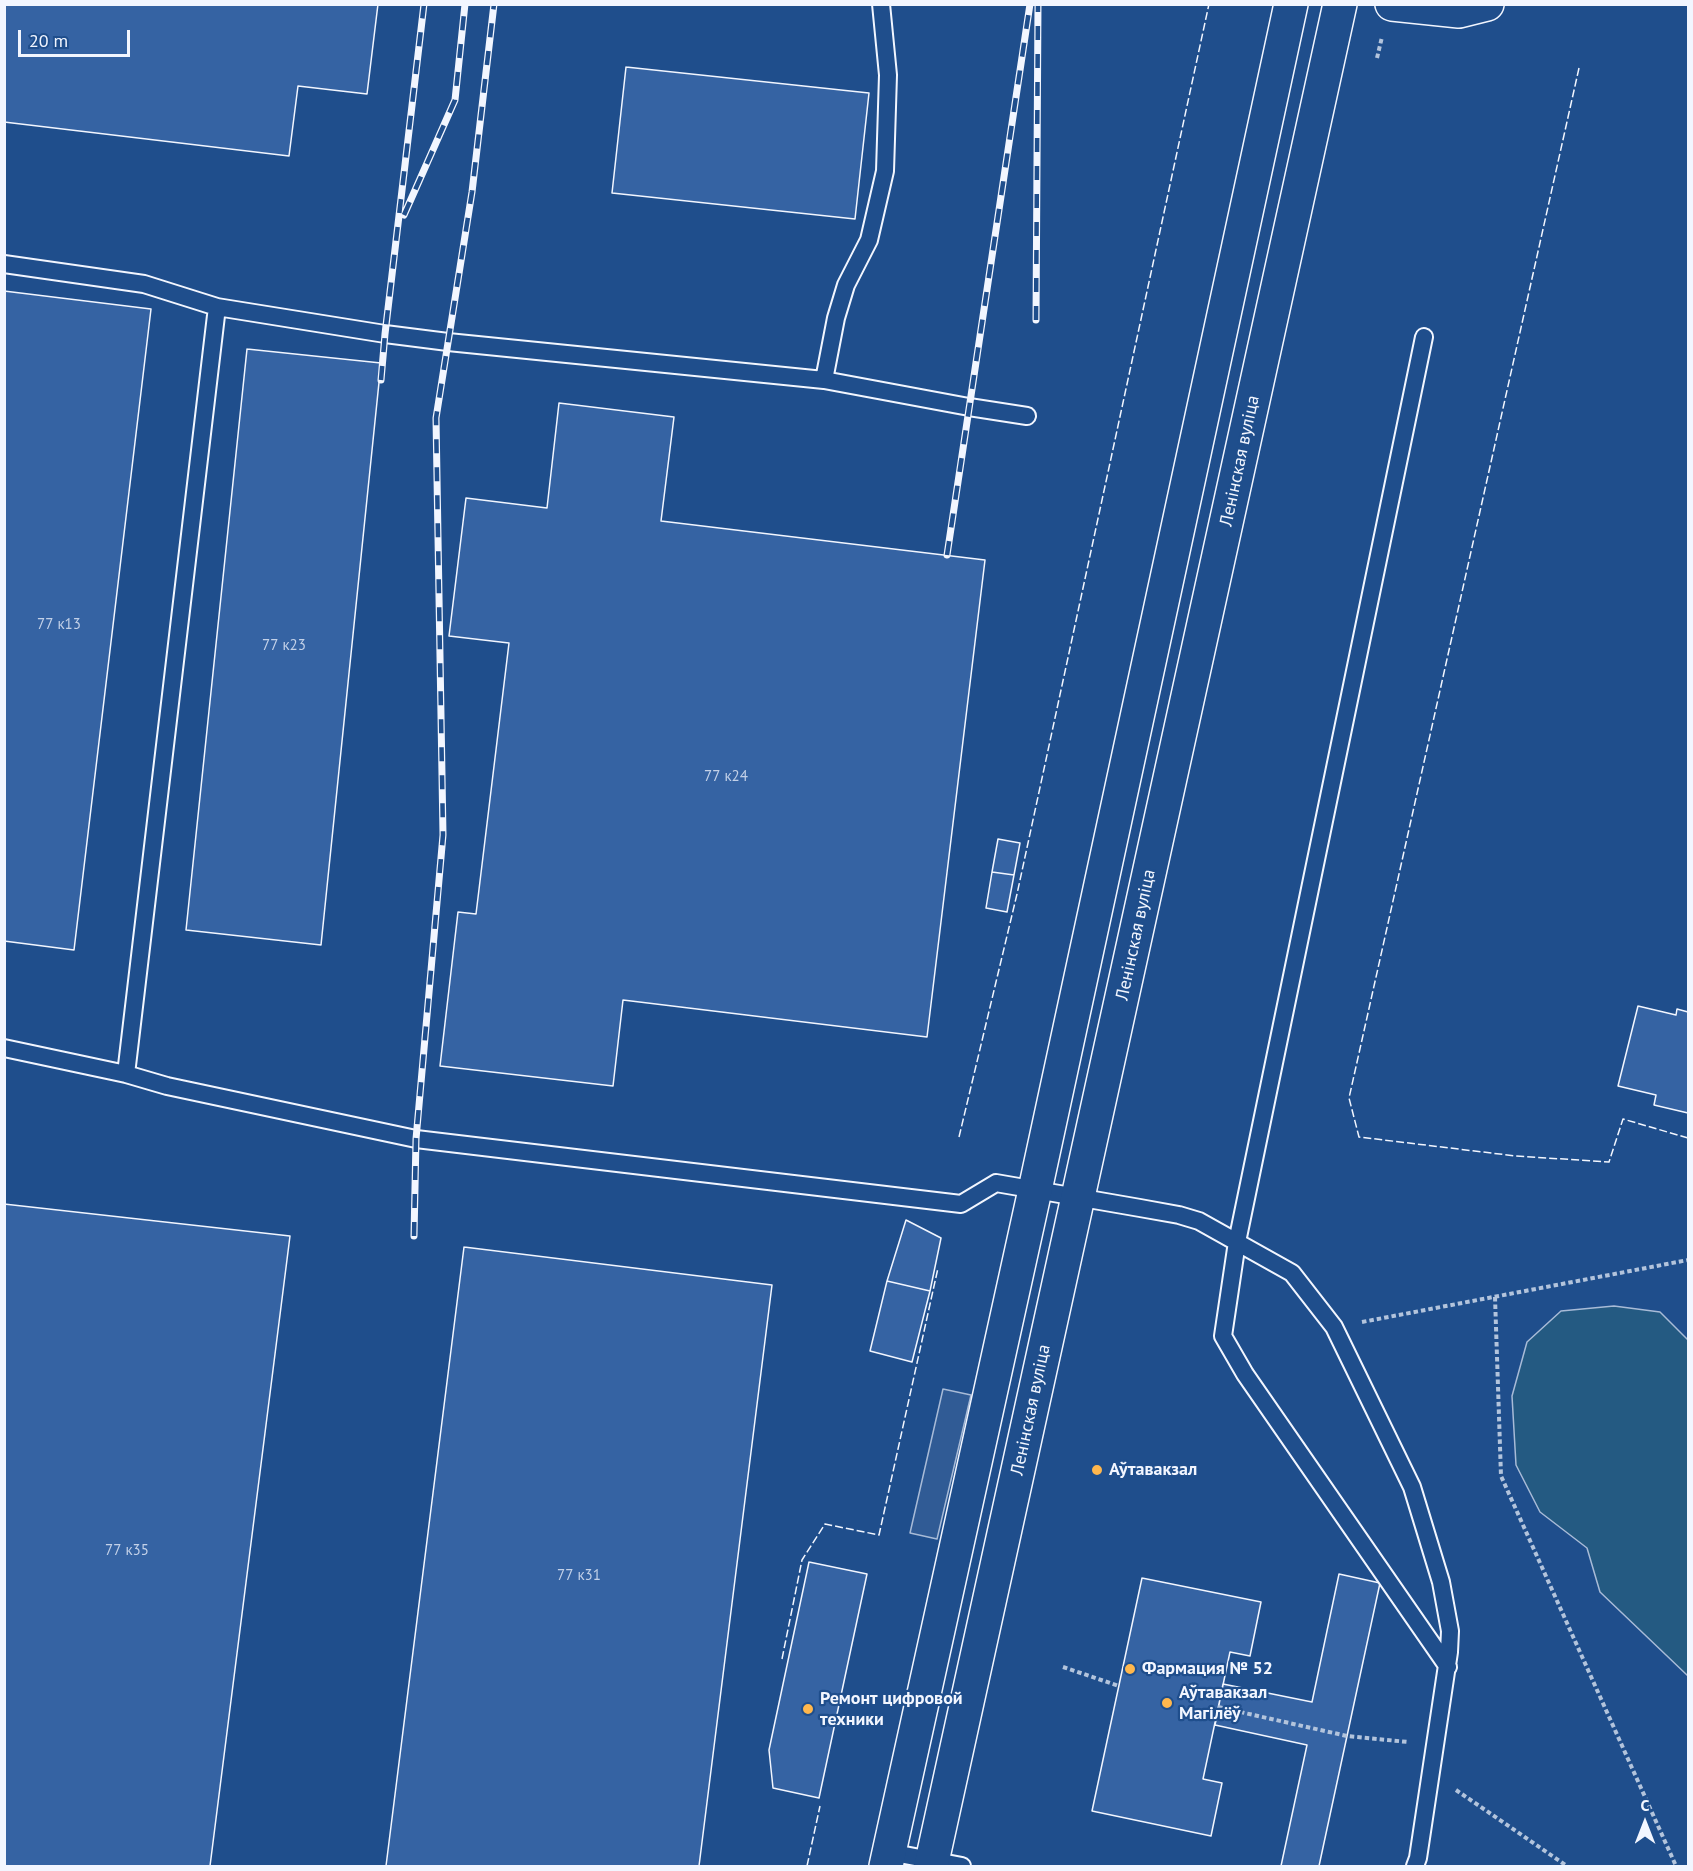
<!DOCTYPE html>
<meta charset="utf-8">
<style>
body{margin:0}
#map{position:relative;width:1693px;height:1871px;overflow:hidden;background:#1f4e8c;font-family:"PT Sans",sans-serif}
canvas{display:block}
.frame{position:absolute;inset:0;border:6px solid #f2f6ff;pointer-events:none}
.north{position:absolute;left:1615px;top:1793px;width:60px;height:60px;-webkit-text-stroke:4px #1f4e8c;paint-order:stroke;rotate:0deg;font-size:16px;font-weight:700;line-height:24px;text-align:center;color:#f2f6ff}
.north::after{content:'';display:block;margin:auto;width:21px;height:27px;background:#f2f6ff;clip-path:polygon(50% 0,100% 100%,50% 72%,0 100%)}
.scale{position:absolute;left:18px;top:30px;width:112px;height:27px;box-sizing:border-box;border:3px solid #f2f6ff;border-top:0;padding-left:8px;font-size:18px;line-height:21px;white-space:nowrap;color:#f2f6ff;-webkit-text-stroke:4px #1f4e8c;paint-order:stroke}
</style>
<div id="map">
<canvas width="1693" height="1871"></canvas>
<div class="frame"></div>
<div class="north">С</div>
<div class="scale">20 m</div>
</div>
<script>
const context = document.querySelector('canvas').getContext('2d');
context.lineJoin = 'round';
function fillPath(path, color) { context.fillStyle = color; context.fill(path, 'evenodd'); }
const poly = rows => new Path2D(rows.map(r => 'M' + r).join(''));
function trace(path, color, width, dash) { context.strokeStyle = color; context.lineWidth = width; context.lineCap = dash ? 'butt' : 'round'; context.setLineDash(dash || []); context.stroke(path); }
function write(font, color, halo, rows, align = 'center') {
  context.font = font + ' "PT Sans",sans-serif'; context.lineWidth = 4.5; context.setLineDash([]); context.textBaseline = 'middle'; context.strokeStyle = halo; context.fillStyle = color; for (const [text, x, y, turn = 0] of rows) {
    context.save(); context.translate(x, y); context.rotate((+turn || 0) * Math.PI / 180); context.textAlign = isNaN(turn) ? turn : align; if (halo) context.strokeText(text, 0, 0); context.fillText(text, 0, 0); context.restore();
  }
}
const green = poly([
 [1614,1306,1660,1312,1688,1340,1688,1676,1600,1592,1587,1548,1540,1512,1516,1465,1512,1396,1527,1342,1561,1311,1614,1306]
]);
fillPath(green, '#245a82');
trace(green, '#a8bbd7', 1.5);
const parking = poly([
 [943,1389,971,1395,937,1539,910,1533,943,1389]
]);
fillPath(parking, '#305b95');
trace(parking, '#a8bbd7', 1.5);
const building = poly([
 [4,4,378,4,367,94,298,86,289,156,4,122,4,4],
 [626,67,869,93,855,219,612,193,626,67],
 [4,291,151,309,74,950,4,941,4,291],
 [247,349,381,363,321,945,186,930,247,349],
 [559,403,674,417,661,521,985,560,927,1037,623,1000,613,1086,440,1066,458,912,476,914,509,643,449,636,466,498,547,508,559,403],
 [998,839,1020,843,1014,875,992,872,998,839],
 [992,872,1014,875,1007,912,986,908,992,872],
 [1638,1006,1676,1015,1677,1009,1688,1012,1688,1113,1654,1105,1656,1095,1618,1086,1638,1006],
 [4,1204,290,1236,210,1866,4,1866,4,1204],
 [906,1220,941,1238,930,1291,887,1281,906,1220],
 [464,1247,772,1285,699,1866,386,1866,464,1247],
 [887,1281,930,1291,912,1362,870,1351,887,1281],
 [809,1562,867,1574,819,1798,773,1788,769,1750,809,1562],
 [1339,1574,1380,1583,1319,1866,1281,1866,1307,1745,1215,1725,1223,1684,1312,1702,1339,1574],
 [1142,1578,1261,1602,1250,1656,1230,1652,1203,1779,1222,1783,1211,1836,1092,1811,1142,1578]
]);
fillPath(building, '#3563a3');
trace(building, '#f2f6ff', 1.5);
const service = poly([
 [4,264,144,284,217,307],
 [1424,337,1237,1242,1223,1336,1245,1374,1448,1667],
 [824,380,836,318,846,285,869,240,885,171,888,75,881,4],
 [4,1048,126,1074,167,1086,416,1139,961,1204,996,1183,1140,1208,1179,1215,1199,1221,1292,1273,1334,1327,1412,1487,1441,1582,1450,1631,1449,1652,1418,1858,1415,1866],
 [126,1074,217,307,385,334,448,342,824,380,969,407,1027,416],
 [889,1852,962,1866]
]);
const minor = poly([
 [1392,4,1459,11,1487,4]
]);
const primary = poly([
 [886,1866,1035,1190,1291,4],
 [931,1866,1340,4]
]);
trace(service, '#f2f6ff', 20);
trace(minor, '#f2f6ff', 36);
trace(primary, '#f2f6ff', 36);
trace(poly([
 [1377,58,1382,37],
 [1495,1297,1501,1476,1676,1866],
 [1362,1322,1688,1260],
 [1063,1667,1119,1686],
 [1218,1707,1347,1736,1408,1742],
 [1456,1790,1567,1866]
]), '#b3c4dc', 4, [4.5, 3]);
trace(service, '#1f4e8c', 16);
trace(minor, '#1f4e8c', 33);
trace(primary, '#1f4e8c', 33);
const rail = poly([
 [404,215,455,100,465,4],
 [1036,320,1038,4],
 [381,380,385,334,424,4],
 [947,555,1030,4],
 [414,1236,416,1139,443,835,436,418,472,192,494,4]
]);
trace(rail, '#f2f6ff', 7);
trace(rail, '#1f4e8c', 4.5, [14]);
trace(poly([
 [1579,68,1349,1098,1359,1137,1516,1156,1609,1162,1623,1119,1688,1138],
 [959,1137,1017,894,1209,4],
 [782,1659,802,1560,825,1524,879,1535,938,1268],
 [807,1866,820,1806]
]), '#f2f6ff', 1.5, [8, 3]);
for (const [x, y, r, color] of [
 [1097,1470,6,"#ffb74d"],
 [1130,1669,6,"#ffb74d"],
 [1167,1703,6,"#ffb74d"],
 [808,1709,6,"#ffb74d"]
]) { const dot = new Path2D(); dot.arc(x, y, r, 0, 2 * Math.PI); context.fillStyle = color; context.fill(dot); trace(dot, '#1f4e8c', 2); }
write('15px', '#c3d1e8', null, [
 ["77 к13",59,625],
 ["77 к23",284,646],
 ["77 к24",726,777],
 ["77 к35",127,1551],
 ["77 к31",579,1576]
]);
write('18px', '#f2f6ff', '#1f4e8c', [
 ["Ленінская вуліца",1240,461,-78],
 ["Ленінская вуліца",1136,935,-78],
 ["Ленінская вуліца",1031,1410,-78]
]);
write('bold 18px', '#f2f6ff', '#1f4e8c', [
 ["Аўтавакзал",1109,1470],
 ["Фармация № 52",1142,1669],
 ["Аўтавакзал",1179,1693],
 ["Магілёў",1179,1714],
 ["Ремонт цифровой",820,1699],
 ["техники",820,1720]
], 'left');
</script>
